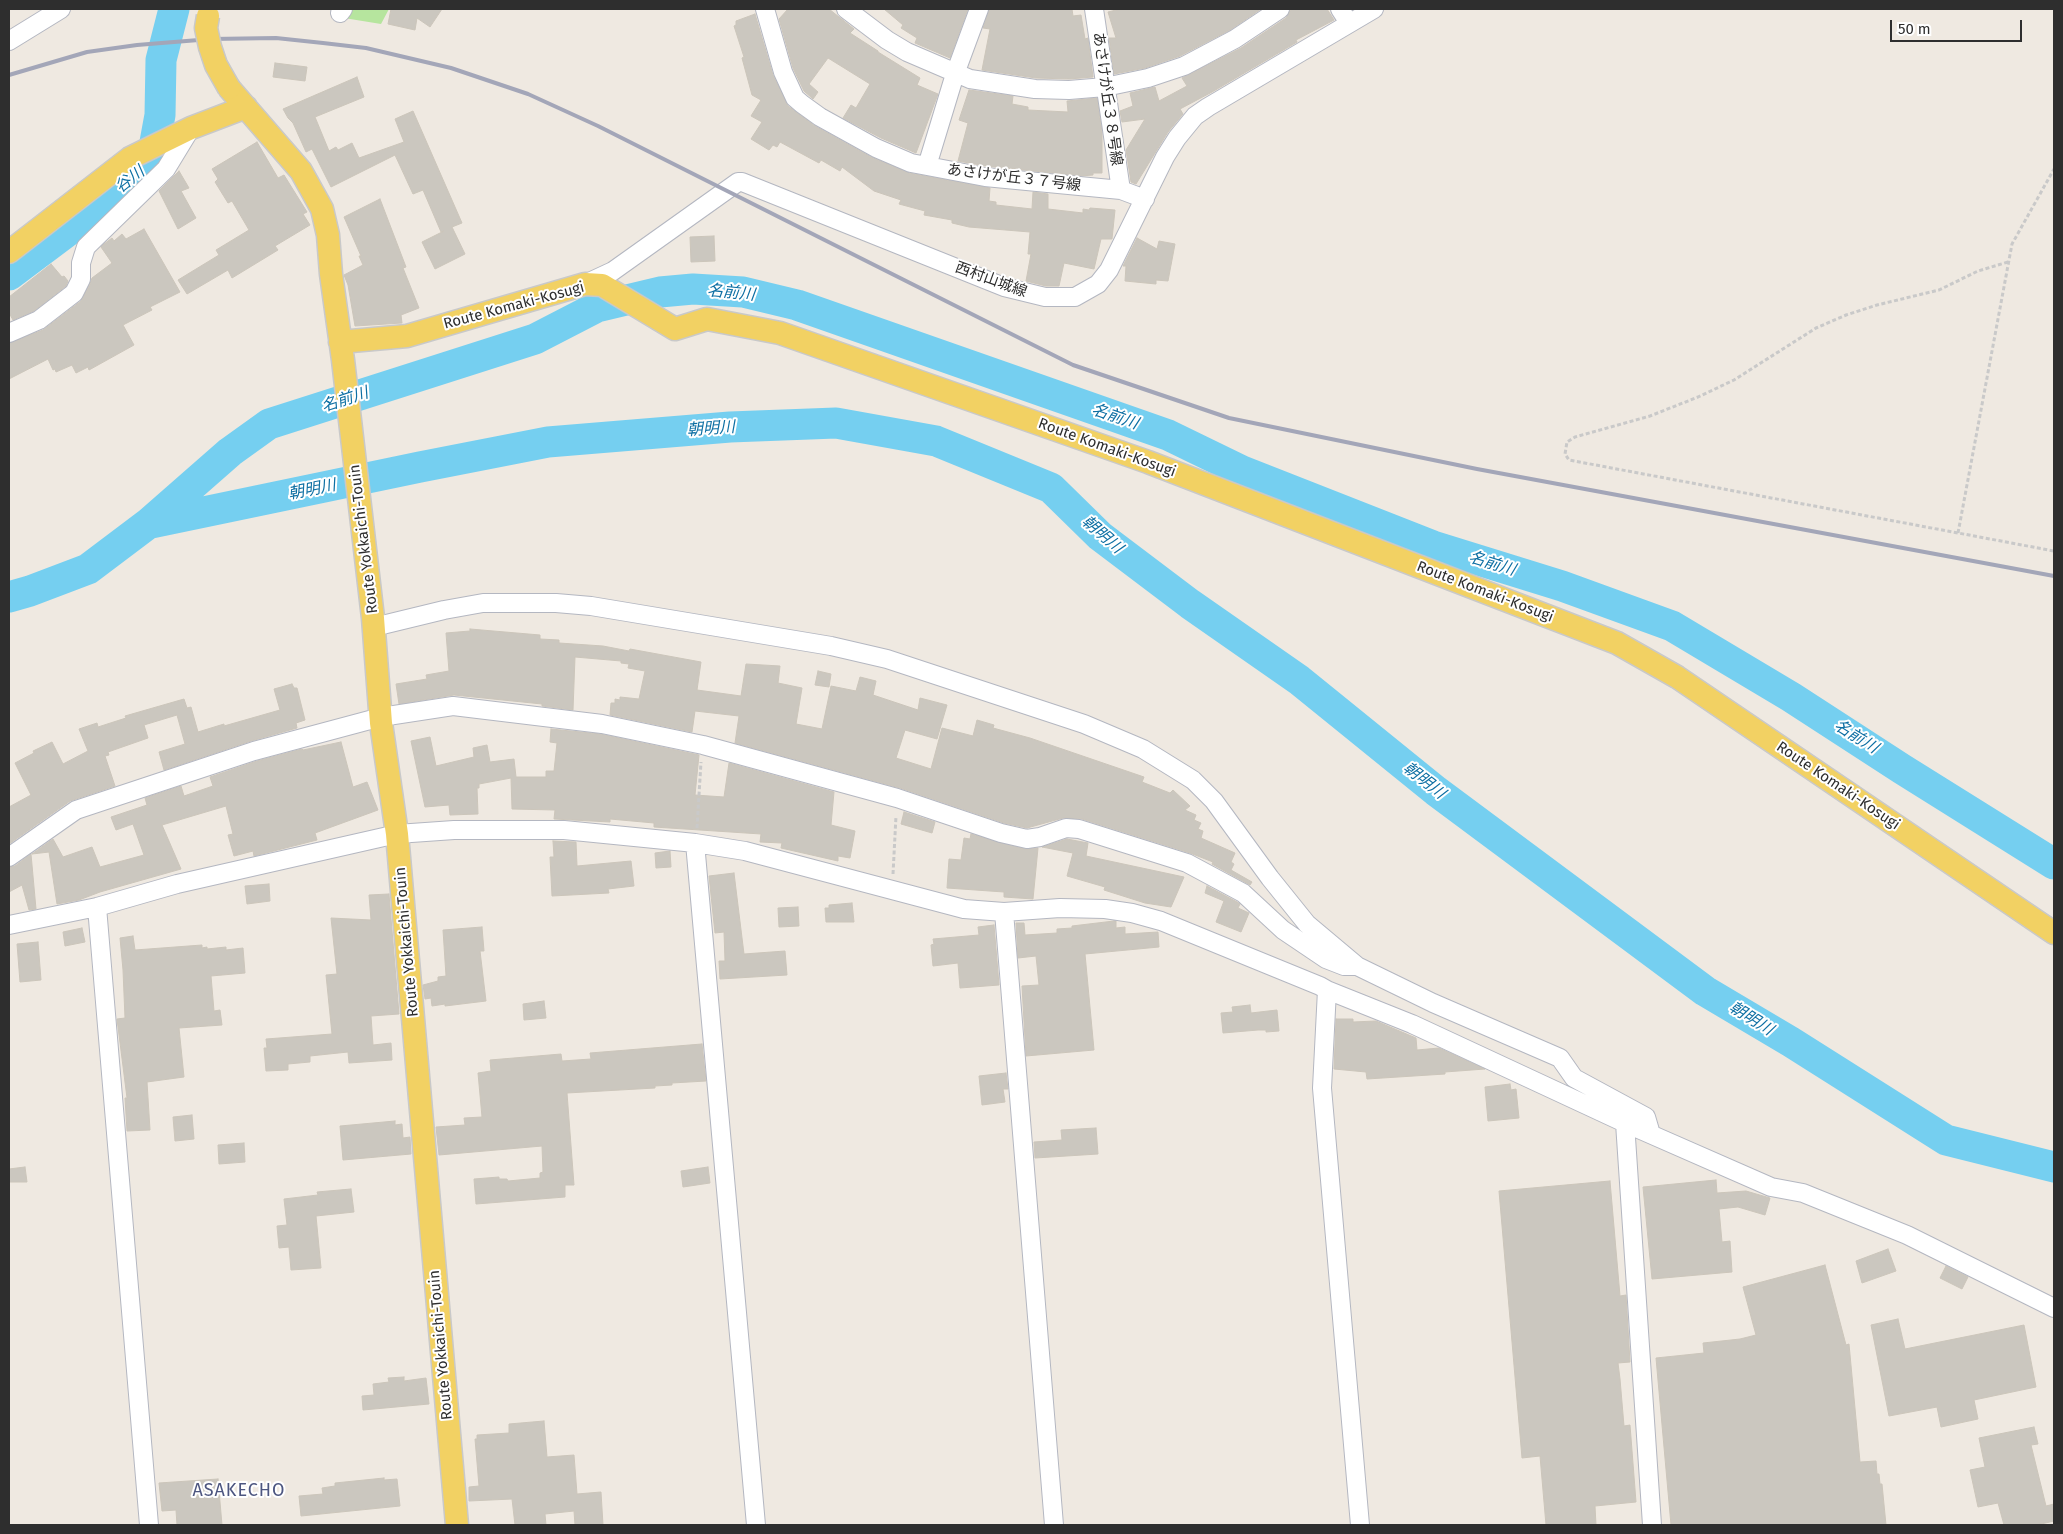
<!DOCTYPE html>
<meta charset="utf-8">
<style>
body{margin:0}
#map{position:relative;width:2063px;height:1534px;overflow:hidden;background:#efe9e1;font-family:"Fira Sans",sans-serif}
canvas{display:block}
.frame{position:absolute;inset:0;border:10px solid #2e2e2e;pointer-events:none}
.scale{position:absolute;left:1890px;top:20px;width:132px;height:22px;box-sizing:border-box;border:2px solid #2e2e2e;border-top:0;padding-left:6px;font-size:15px;line-height:18px;white-space:nowrap;color:#2e2e2e;-webkit-text-stroke:4px #fff;paint-order:stroke}
</style>
<div id="map">
<canvas width="2063" height="1534"></canvas>
<div class="frame"></div>
<div class="scale">50 m</div>
</div>
<script>
const context = document.querySelector('canvas').getContext('2d');
context.lineJoin = 'round';
function fillPath(path, color) { context.fillStyle = color; context.fill(path, 'evenodd'); }
const poly = rows => new Path2D(rows.map(r => 'M' + r).join(''));
function trace(path, color, width, dash) { context.strokeStyle = color; context.lineWidth = width; context.lineCap = dash ? 'butt' : 'round'; context.setLineDash(dash || []); context.stroke(path); }
function write(font, color, halo, rows, align = 'center') {
  context.font = font + ' "Fira Sans","Noto Sans JP",sans-serif'; context.lineWidth = 4; context.setLineDash([]); context.textBaseline = 'middle'; context.strokeStyle = halo; context.fillStyle = color; for (const [text, x, y, turn = 0] of rows) {
    context.save(); context.translate(x, y); context.rotate((+turn || 0) * Math.PI / 180); context.textAlign = isNaN(turn) ? turn : align; if (halo) context.strokeText(text, 0, 0); context.fillText(text, 0, 0); context.restore();
  }
}
fillPath(poly([
 [350,9,389,9,381,24,344,18]
]), '#b6e59e');
trace(poly([
 [9,275,97,209,151,164,160,115,161,60,174,9],
 [151,523,420,467,548,442,730,427,836,423,936,441,1051,488,1100,536,1190,604,1299,680,1436,791,1705,991,1791,1042,1946,1140,2054,1167],
 [9,597,30,591,88,569,149,523,230,452,269,424,535,339,597,307,660,292,693,289,743,292,797,305,1168,435,1242,471,1433,546,1562,586,1672,626,1791,697,1902,769,2054,864]
]), '#75cff0', 31);
const building = poly([
 [391,9,442,9,430,27,417,18,415,30,388,24,391,9],
 [788,9,829,9,854,29,850,33,878,51,878,52,920,78,917,85,938,94,916,153,881,138,843,118,851,105,856,108,870,84,828,58,809,84,818,92,813,99,804,91,793,68,779,19,788,9],
 [884,9,968,9,950,58,915,43,917,38,901,28,903,25,884,9],
 [989,9,1072,9,1073,16,1081,15,1085,39,1088,38,1093,77,1069,79,1036,78,982,70,990,29,983,28,989,9],
 [1120,9,1261,9,1230,30,1180,56,1145,68,1114,74,1109,38,1116,38,1108,12,1120,9],
 [1291,9,1327,9,1334,20,1296,40,1297,42,1212,92,1180,109,1183,114,1168,132,1136,184,1131,182,1126,150,1145,119,1122,122,1120,111,1133,106,1130,93,1155,87,1159,101,1187,86,1182,78,1241,48,1286,18,1291,9],
 [755,14,773,75,788,106,815,126,871,157,909,173,990,188,989,201,996,202,996,205,1032,209,1033,192,1048,194,1048,209,1083,213,1083,209,1089,210,1090,208,1115,210,1112,239,1101,239,1094,269,1064,263,1059,286,1046,286,1026,281,1031,254,1028,254,1030,232,969,227,952,223,952,220,924,215,925,211,899,204,901,200,874,191,842,167,840,171,821,160,819,163,780,142,777,147,773,145,769,150,751,139,762,122,751,116,761,100,752,95,742,58,744,57,734,26,736,25,736,21,755,14],
 [275,63,307,67,305,81,273,77,275,63],
 [357,77,364,97,315,117,329,151,336,147,338,150,352,143,359,158,404,142,395,119,413,111,462,223,452,227,465,254,435,269,422,242,444,231,441,232,423,190,413,194,395,155,331,187,312,149,306,152,293,123,288,118,283,109,357,77],
 [969,90,1013,96,1012,104,1028,107,1028,110,1068,112,1067,101,1097,98,1102,132,1102,173,1093,173,1093,175,1081,176,986,166,958,161,968,123,959,120,969,90],
 [257,142,278,178,284,175,307,212,303,214,310,225,275,246,278,250,232,278,228,270,187,294,178,280,219,255,216,250,249,230,232,201,228,203,215,182,218,179,212,169,257,142],
 [179,171,189,188,181,191,196,218,178,229,159,191,179,171],
 [380,199,406,267,403,268,419,308,401,315,402,323,355,326,348,285,344,275,363,265,359,256,361,256,344,217,380,199],
 [144,229,180,292,150,307,152,310,123,325,134,345,89,370,88,367,76,373,72,365,56,372,55,369,53,370,48,359,9,379,9,343,43,330,81,301,90,284,92,278,112,263,101,247,104,244,112,238,114,241,122,234,126,239,144,229],
 [714,236,715,261,691,262,690,237,714,236],
 [1137,238,1157,249,1159,241,1175,244,1168,281,1156,280,1156,284,1125,281,1126,266,1123,266,1137,238],
 [51,264,62,277,64,276,68,281,66,286,34,311,13,320,9,313,9,297,51,264],
 [470,629,540,635,540,639,559,640,559,643,603,646,629,651,630,649,701,662,697,690,741,696,746,664,780,666,778,683,802,688,796,724,822,729,831,686,856,691,860,677,876,681,873,695,918,710,920,698,947,705,937,739,905,730,896,758,931,769,942,728,973,736,977,720,994,725,993,728,1030,738,1144,777,1142,782,1170,793,1173,790,1190,806,1185,810,1196,815,1194,820,1201,823,1198,829,1203,831,1201,838,1235,853,1231,862,1234,864,1231,870,1252,882,1250,885,1212,864,1213,862,1190,853,1082,819,1063,818,1027,828,1004,823,900,788,735,743,739,716,695,711,692,732,610,715,611,703,615,703,615,699,620,700,620,697,639,699,645,671,628,668,629,664,621,663,621,661,575,657,573,710,542,706,542,704,454,695,399,704,396,684,427,679,426,675,449,671,446,633,470,631,470,629],
 [818,671,831,674,829,687,815,685,818,671],
 [292,684,294,688,297,688,305,720,296,723,297,728,251,741,164,770,159,752,185,744,177,715,144,725,148,738,108,752,109,755,105,756,115,786,70,801,9,844,9,807,31,795,15,763,34,753,33,751,52,742,63,764,88,751,79,729,97,723,98,727,126,718,125,716,184,699,187,708,191,707,198,732,224,724,224,726,280,710,274,689,292,684],
 [551,729,600,734,699,755,695,795,724,797,729,763,834,792,831,825,855,831,850,858,838,856,838,861,781,848,782,843,760,842,761,834,654,827,654,823,610,819,610,822,554,819,555,810,512,809,511,778,479,784,479,788,477,788,478,814,450,815,449,805,425,807,411,741,430,737,436,766,474,757,473,748,487,745,490,762,514,759,516,777,546,777,546,771,554,771,557,743,550,742,551,729],
 [341,742,353,787,367,782,378,810,315,833,317,840,254,856,253,851,234,856,228,835,233,834,226,806,162,825,181,869,100,892,79,900,57,904,49,852,32,854,53,839,63,857,92,847,100,867,144,855,133,824,116,830,111,817,147,805,145,798,181,786,184,796,213,786,210,777,257,761,302,749,303,750,341,742],
 [904,812,935,822,932,833,901,824,904,812],
 [971,834,1025,849,1038,848,1033,899,1004,897,1004,892,947,888,949,859,961,860,964,838,970,839,971,834],
 [1067,839,1088,843,1086,856,1184,877,1171,907,1145,903,1104,890,1105,887,1067,876,1073,853,1042,847,1067,839],
 [553,841,576,842,577,866,631,861,634,886,608,889,609,893,552,896,550,857,554,857,553,841],
 [670,851,671,867,656,868,655,853,670,851],
 [31,854,36,909,29,910,22,885,9,892,9,867,15,866,31,854],
 [734,873,744,954,785,951,787,975,720,979,719,961,725,961,724,932,715,933,709,876,734,873],
 [269,884,270,901,247,904,245,886,269,884],
 [1207,886,1237,902,1240,904,1238,908,1249,913,1241,932,1216,922,1224,901,1205,893,1207,886],
 [389,894,399,1014,371,1016,373,1045,391,1043,392,1060,349,1063,348,1052,310,1056,310,1062,288,1064,288,1070,266,1071,264,1048,267,1048,266,1039,332,1034,326,975,337,974,331,918,371,920,369,895,389,894],
 [852,903,854,922,826,922,825,908,829,908,829,905,852,903],
 [798,907,799,926,779,927,778,908,798,907],
 [1114,921,1116,921,1116,928,1125,927,1125,934,1158,932,1159,947,1085,954,1094,1050,1026,1056,1022,986,1039,985,1036,956,1018,958,1016,923,1024,923,1025,935,1057,933,1057,929,1072,928,1072,926,1114,921],
 [994,925,999,985,960,988,958,963,933,966,931,945,934,944,933,939,979,935,978,927,994,925],
 [482,927,484,951,480,951,486,1001,445,1006,445,1004,432,1006,431,998,425,999,423,985,438,981,438,977,446,976,443,930,482,927],
 [82,928,85,942,65,946,63,932,82,928],
 [133,936,135,950,202,945,202,948,207,947,207,949,226,947,226,950,243,948,245,973,211,976,214,1011,220,1010,222,1025,179,1028,184,1077,147,1082,150,1130,127,1131,125,1098,127,1098,117,1019,125,1018,123,970,120,938,133,936],
 [38,942,41,980,20,982,17,944,38,942],
 [544,1001,546,1018,524,1020,523,1004,544,1001],
 [1250,1005,1251,1013,1277,1010,1279,1031,1266,1032,1266,1030,1258,1030,1223,1033,1221,1013,1233,1012,1232,1007,1250,1005],
 [1336,1019,1353,1019,1353,1022,1376,1021,1416,1038,1417,1050,1439,1048,1485,1069,1445,1072,1445,1074,1367,1079,1366,1072,1334,1069,1336,1019],
 [702,1044,706,1081,672,1083,672,1085,655,1086,655,1088,567,1093,574,1185,565,1185,565,1197,476,1204,474,1179,499,1177,499,1179,507,1179,508,1181,540,1178,540,1173,543,1172,542,1146,439,1155,436,1127,465,1125,464,1118,482,1117,478,1073,491,1071,490,1060,561,1054,562,1061,591,1059,590,1053,702,1044],
 [1006,1073,1008,1089,1003,1089,1005,1102,982,1105,979,1076,1006,1073],
 [1510,1084,1511,1090,1516,1089,1519,1118,1488,1121,1485,1087,1510,1084],
 [192,1115,194,1139,175,1141,173,1117,192,1115],
 [395,1121,395,1125,402,1124,403,1138,410,1137,411,1154,343,1160,340,1126,395,1121],
 [1096,1128,1098,1154,1035,1158,1034,1142,1062,1140,1061,1130,1096,1128],
 [244,1143,245,1162,219,1164,218,1145,244,1143],
 [25,1167,27,1182,9,1182,9,1169,25,1167],
 [708,1167,710,1183,683,1187,681,1171,708,1167],
 [1716,1180,1717,1193,1746,1191,1770,1198,1765,1215,1738,1207,1719,1209,1722,1242,1730,1241,1732,1272,1652,1279,1643,1187,1716,1180],
 [1610,1181,1620,1296,1626,1295,1630,1362,1618,1363,1620,1379,1624,1426,1630,1425,1636,1502,1595,1506,1596,1525,1546,1525,1540,1456,1522,1458,1499,1191,1610,1181],
 [351,1189,354,1212,316,1216,321,1268,291,1270,289,1247,279,1248,277,1226,287,1225,284,1199,318,1195,317,1192,351,1189],
 [1888,1249,1896,1271,1862,1283,1856,1261,1888,1249],
 [1825,1265,1846,1345,1849,1344,1860,1462,1876,1461,1877,1474,1879,1474,1880,1484,1882,1484,1886,1525,1671,1525,1656,1358,1704,1353,1703,1343,1740,1339,1756,1335,1743,1287,1825,1265],
 [1946,1266,1968,1277,1962,1289,1940,1278,1946,1266],
 [1898,1319,1905,1349,2024,1325,2036,1387,1974,1400,1978,1419,1941,1427,1937,1407,1889,1416,1871,1325,1898,1319],
 [404,1377,404,1381,426,1378,429,1404,363,1410,362,1396,374,1395,373,1384,389,1382,388,1378,404,1377],
 [544,1421,547,1457,574,1455,577,1494,601,1492,603,1525,575,1525,574,1511,545,1514,546,1525,515,1525,512,1499,469,1501,469,1487,479,1486,475,1439,477,1439,477,1435,509,1433,509,1424,544,1421],
 [2034,1427,2038,1444,2031,1445,2046,1506,2054,1504,2054,1521,2037,1525,2004,1525,1998,1503,1978,1507,1970,1470,1985,1467,1979,1438,2034,1427],
 [384,1478,384,1480,397,1479,400,1506,301,1516,299,1496,323,1494,322,1488,335,1486,335,1483,384,1478],
 [218,1479,222,1525,177,1525,176,1510,162,1511,159,1483,218,1479]
]);
fillPath(building, '#cbc7bf');
trace(building, '#cbc5ba', 1);
const minor = poly([
 [765,9,783,72,795,98,802,104,820,117,876,148,911,163,927,166],
 [846,9,887,40,907,52,970,79,1035,89,1069,90,1105,87,1148,78,1184,66,1235,39,1280,9],
 [979,9,955,74,927,166,985,177,1121,190,1145,199],
 [1094,9,1121,190],
 [1340,9,1349,23],
 [340,13,343,9],
 [9,41,61,9],
 [585,284,613,271,738,182,742,182,1004,287,1045,297,1075,297,1098,284,1109,270,1165,157,1177,138,1195,116,1208,107,1374,9],
 [9,333,39,320,74,293,81,279,81,263,86,247,166,169,191,128],
 [374,627,444,610,483,603,556,603,591,606,831,646,887,659,1084,724,1143,749,1193,780,1214,801,1270,878,1307,924,1357,966,1433,1003,1560,1058,1574,1078,1646,1117,1651,1134],
 [695,843,756,1525],
 [9,857,76,810,254,751,381,717,453,706,602,724,703,745,897,798,1001,833,1027,839,1040,837,1066,828,1079,829,1187,863,1243,893,1283,930,1326,959,1344,966,1355,966],
 [97,907,149,1525],
 [1004,912,1054,1525],
 [9,925,97,907,177,884,397,834,454,830,564,830,695,843,745,851,964,909,1004,912,1060,908,1105,909,1132,913,1161,921,1320,986,1327,990,1322,1088,1360,1525],
 [1327,990,1412,1024,1625,1123,1771,1187,1803,1193,1907,1235,2054,1308],
 [1625,1123,1652,1525]
]);
const major = poly([
 [229,88,301,171,322,209,328,235,331,274,343,360,373,618,381,723,397,834,457,1525],
 [9,252,130,158,191,128,246,107],
 [340,342,407,336,585,284,602,285,675,329,707,319,780,333,1148,462,1617,643,1677,677,2054,933]
]);
trace(minor, '#b4b7c1', 20);
trace(major, '#c9c9c9', 25);
trace(poly([
 [2008,262,1978,271,1939,290,1877,305,1846,315,1816,328,1734,380,1698,397,1650,416,1575,437,1567,442,1565,454,1569,460,2054,551],
 [1958,533,2012,244,2054,169],
 [697,828,701,762],
 [893,874,896,816]
]), '#c9c9c9', 3, [4, 2.5]);
trace(minor, '#fff', 18);
trace(major, '#f2d163', 22);
trace(poly([
 [9,75,87,52,137,45,211,39,276,38,323,43,366,48,451,68,528,94,598,126,1073,365,1229,418,1477,469,2054,576]
]), '#a3a6b8', 4);
const majorBridge = poly([
 [208,16,206,28,210,47,216,65,229,88]
]);
trace(majorBridge, '#c9c9c9', 25, []);
trace(majorBridge, '#f2d163', 22);
write('15px', '#2e2e2e', '#fff', [
 ["あさけが丘３８号線",1107,99,82],
 ["あさけが丘３７号線",1014,178,7],
 ["西村山城線",991,280,20],
 ["Route Komaki-Kosugi",514,306,-15],
 ["Route Komaki-Kosugi",1107,448,20],
 ["Route Yokkaichi-Touin",364,539,-97],
 ["Route Komaki-Kosugi",1485,592,21],
 ["Route Komaki-Kosugi",1838,786,34],
 ["Route Yokkaichi-Touin",407,942,-95],
 ["Route Yokkaichi-Touin",441,1345,-95]
]);
write('italic 16px', '#0d6fa3', '#fff', [
 ["谷川",130,180,-38],
 ["名前川",731,293,6],
 ["名前川",345,400,-18],
 ["名前川",1115,417,19],
 ["朝明川",711,429,-4],
 ["朝明川",312,490,-11],
 ["朝明川",1102,535,41],
 ["名前川",1492,564,17],
 ["名前川",1856,737,32],
 ["朝明川",1424,781,38],
 ["朝明川",1751,1019,32]
]);
context.letterSpacing = '1px';
write('18px', '#4d5680', '#fff', [
 ["ASAKECHO",239,1491]
]);
context.letterSpacing = '0px';
</script>
